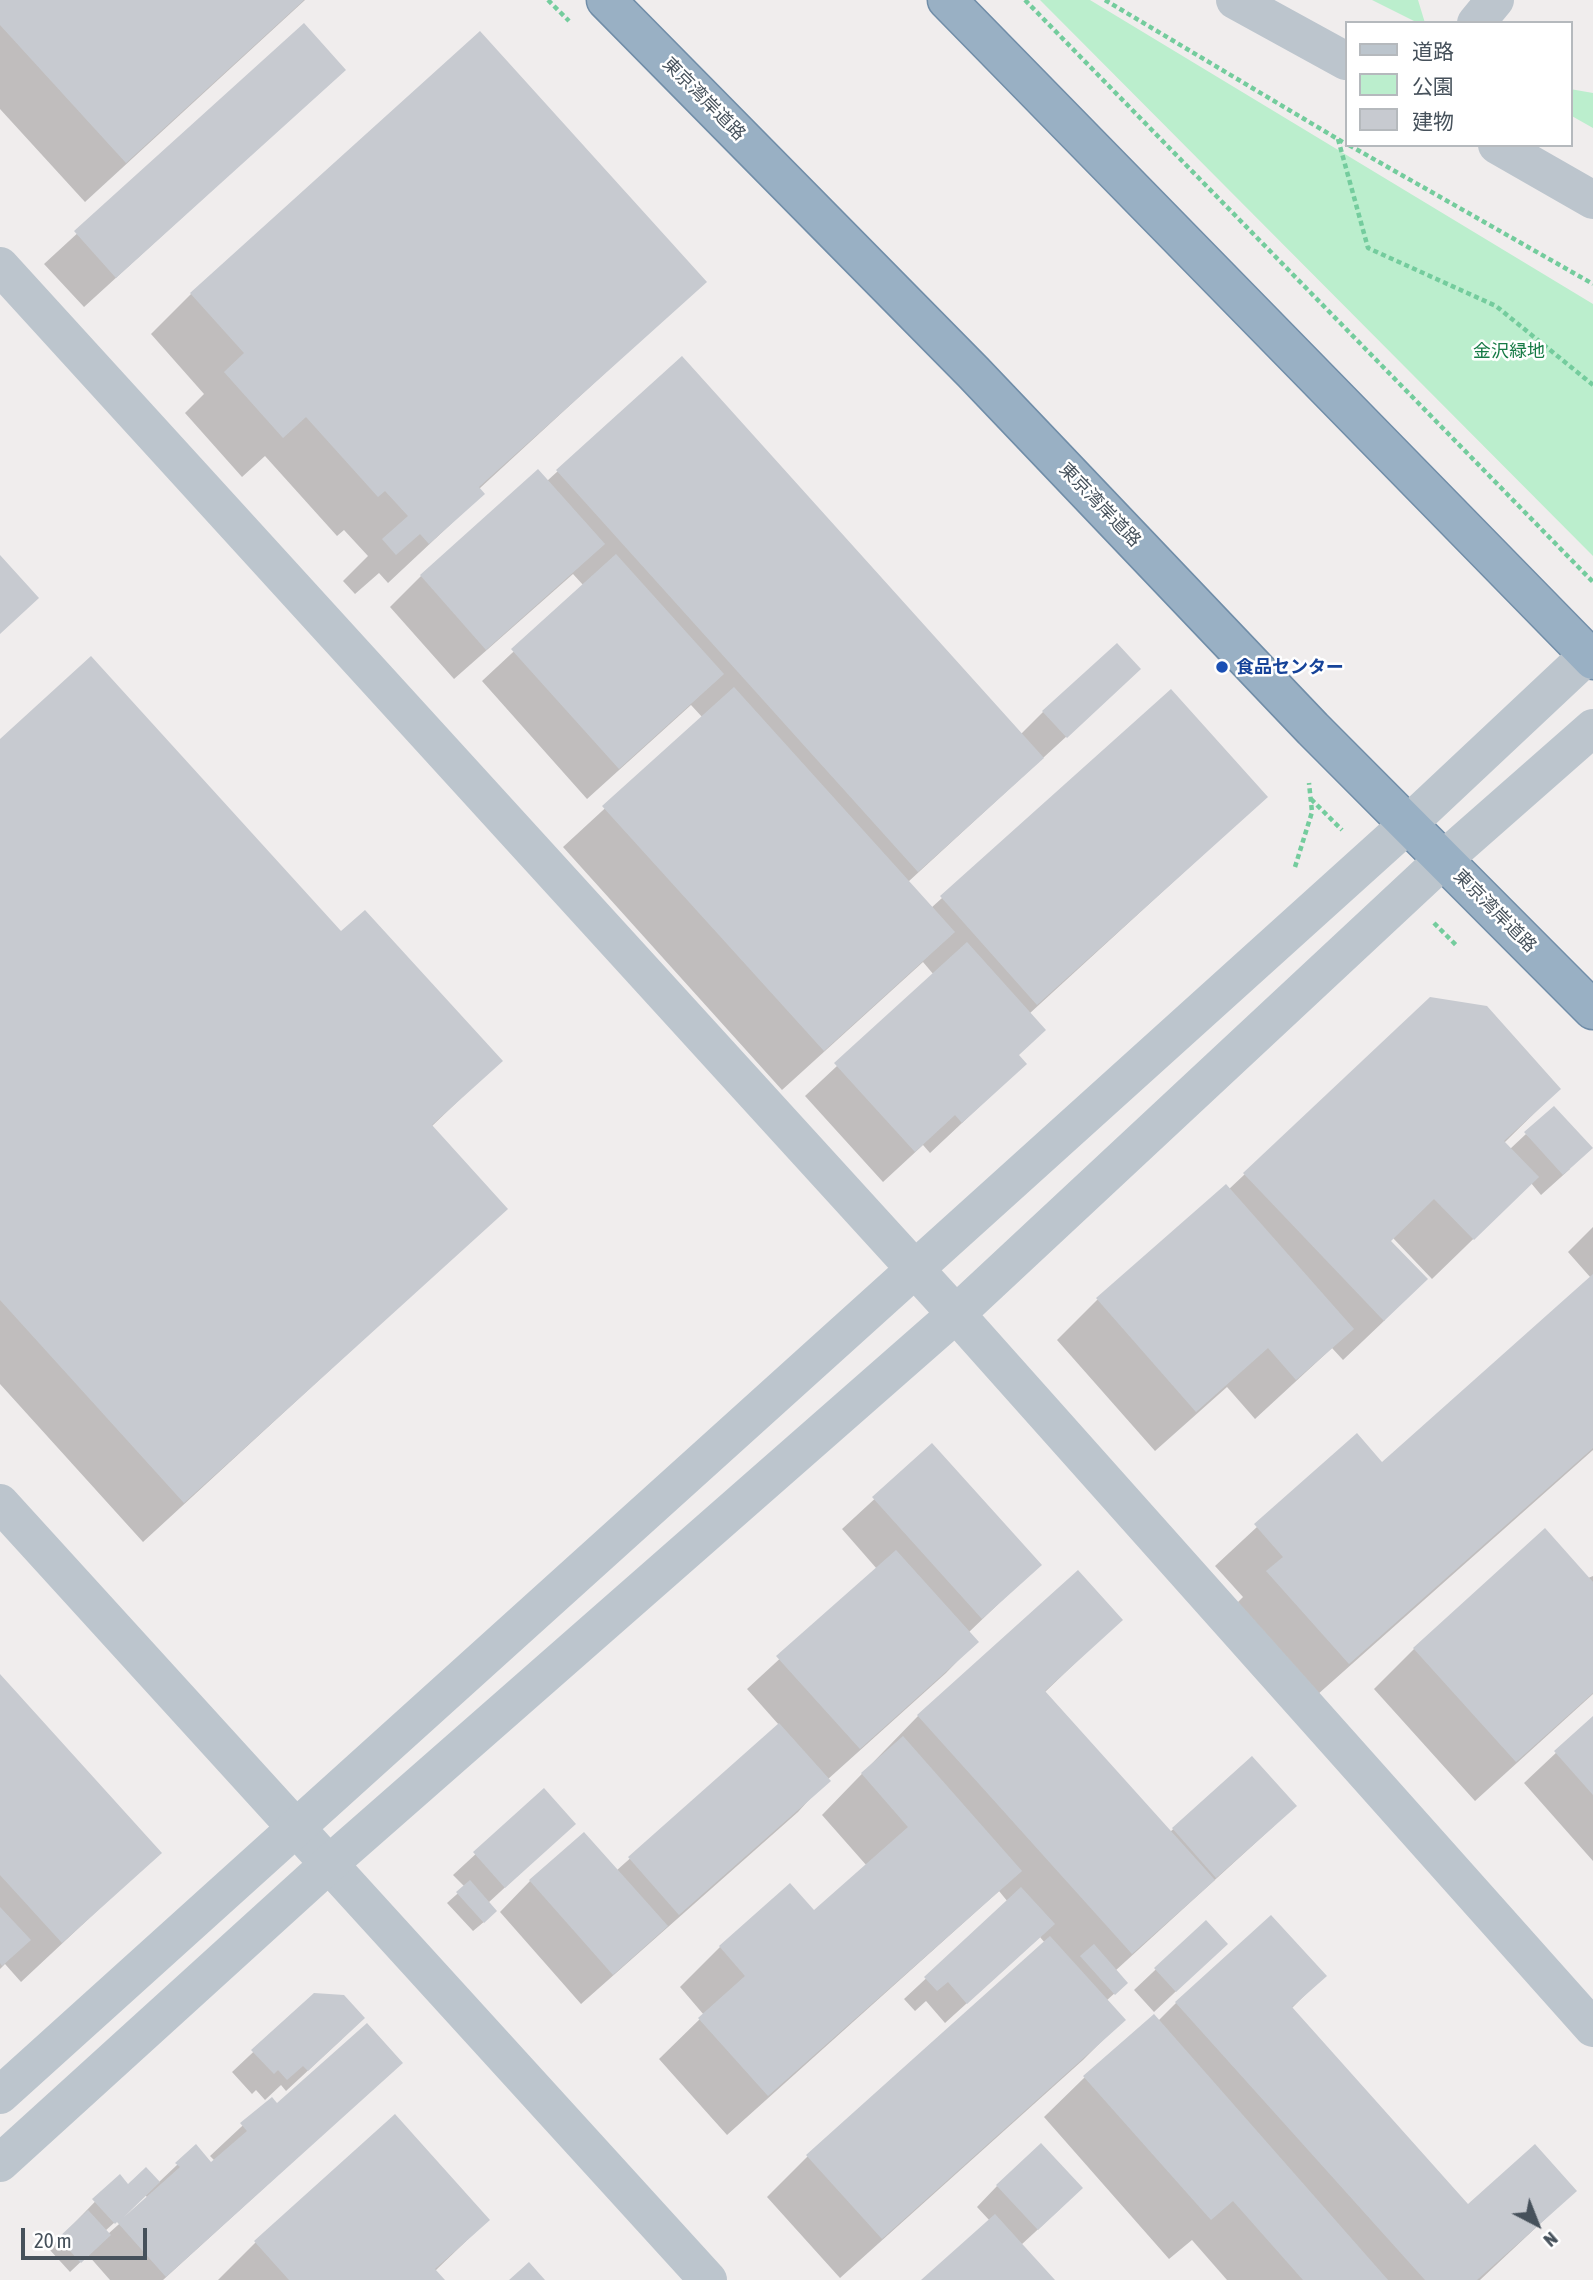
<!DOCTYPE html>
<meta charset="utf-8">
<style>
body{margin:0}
#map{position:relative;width:1593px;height:2280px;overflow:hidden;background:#f0eded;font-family:"Asap Condensed","Noto Sans JP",sans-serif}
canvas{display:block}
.legend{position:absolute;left:1345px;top:21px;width:228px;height:126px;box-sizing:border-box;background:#fff;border:2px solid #b5b9bd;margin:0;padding:9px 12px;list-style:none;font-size:21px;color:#46515b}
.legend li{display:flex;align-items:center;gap:14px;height:35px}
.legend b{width:35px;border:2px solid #b5b9bd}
.north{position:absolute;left:1502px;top:2189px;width:70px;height:70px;-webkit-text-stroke:5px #fff;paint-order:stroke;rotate:138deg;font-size:19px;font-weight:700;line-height:28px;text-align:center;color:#46515b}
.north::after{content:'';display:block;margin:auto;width:24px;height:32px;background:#46515b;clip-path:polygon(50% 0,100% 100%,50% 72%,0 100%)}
.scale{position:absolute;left:21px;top:2228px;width:126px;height:32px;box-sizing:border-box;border:4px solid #46515b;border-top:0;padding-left:9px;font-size:21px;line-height:24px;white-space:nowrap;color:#46515b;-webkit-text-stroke:5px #fff;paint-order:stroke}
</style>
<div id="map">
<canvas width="1593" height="2280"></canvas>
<ul class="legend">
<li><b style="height:9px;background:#bcc5cd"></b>道路</li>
<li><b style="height:19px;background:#bbeecd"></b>公園</li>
<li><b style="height:19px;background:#c7cad0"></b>建物</li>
</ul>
<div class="north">N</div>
<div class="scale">20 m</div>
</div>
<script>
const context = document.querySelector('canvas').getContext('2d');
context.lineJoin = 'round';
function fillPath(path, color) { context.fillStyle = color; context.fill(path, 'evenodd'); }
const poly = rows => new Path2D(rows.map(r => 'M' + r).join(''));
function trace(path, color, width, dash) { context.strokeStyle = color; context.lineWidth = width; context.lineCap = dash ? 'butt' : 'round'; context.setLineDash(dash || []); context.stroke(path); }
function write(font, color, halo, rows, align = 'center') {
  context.font = font + ' "Asap Condensed","Noto Sans JP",sans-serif'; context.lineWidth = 5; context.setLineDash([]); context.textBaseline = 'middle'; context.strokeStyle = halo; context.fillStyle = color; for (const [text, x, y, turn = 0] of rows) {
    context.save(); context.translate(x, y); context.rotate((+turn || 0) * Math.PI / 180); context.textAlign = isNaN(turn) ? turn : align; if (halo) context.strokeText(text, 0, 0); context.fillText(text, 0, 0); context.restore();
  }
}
fillPath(poly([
 [1040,0,1090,0,1593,304,1593,556],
 [1372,0,1418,0,1425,23,1418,23],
 [1570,89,1593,93,1593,128,1570,115]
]), '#bbeecd');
fillPath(poly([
 [0,0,305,0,85,202,0,109],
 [304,25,344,70,84,307,44,264],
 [480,33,704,282,479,489,483,494,388,583,379,573,355,594,343,581,368,556,344,530,337,536,265,456,242,477,185,413,204,394,151,334,191,294],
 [681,359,1020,735,1043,712,1117,690,908,882,931,908,1171,691,1266,797,1029,1014,1018,1056,1025,1064,930,1153,923,1145,883,1182,805,1096,934,975,923,962,782,1090,563,847,703,718,691,705,587,799,482,681,584,586,573,574,454,679,390,607,421,576,547,481],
 [0,741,341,934,500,1061,431,1127,505,1209,143,1542,0,1384],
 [1431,999,1559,1089,1504,1143,1510,1149,1526,1134,1570,1169,1541,1195,1531,1183,1432,1279,1393,1238,1389,1241,1385,1320,1343,1360,1332,1348,1255,1419,1227,1387,1155,1451,1057,1340,1097,1300,1226,1187,1228,1190],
 [1593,1227,1593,1450,1308,1703,1227,1613,1243,1597,1215,1566,1356,1435,1382,1464,1591,1278,1568,1252],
 [932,1446,1039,1565,968,1633,976,1642,946,1673,827,1780,798,1812,581,2004,500,1912,530,1881,616,1871,779,1725,747,1689,877,1569,842,1529],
 [1593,1576,1593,1694,1475,1801,1374,1689,1414,1649],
 [1120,1620,1044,1693,1170,1832,1252,1758,1274,1826,1115,1971,1126,1983,1106,2001,1123,2020,1083,2060,840,2278,767,2197,808,2156,1045,1943,1040,1937,945,2023,926,2001,915,2011,904,1999,1008,1902,999,1891,727,2135,659,2059,704,2015,680,1987,720,1947,814,1912,867,1866,822,1815,918,1716],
 [0,1677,159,1853,21,1982,5,1964,0,1969],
 [1593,1718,1593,1861,1524,1783],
 [544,1791,574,1824,488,1903,485,1921,473,1931,447,1903,465,1887,453,1875],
 [1206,1922,1226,1944,1154,2012,1134,1990],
 [1324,1976,1291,2009,1468,2207,1575,2191,1480,2280,1227,2280,1192,2240,1169,2259,1044,2117,1085,2077,1158,2021,1176,2003],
 [314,1995,342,2039,286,2091,281,2085,265,2100,256,2090,252,2094,232,2072],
 [401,2063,163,2280,110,2280,88,2255,70,2272,49,2249,119,2177,128,2186,158,2183,196,2147,211,2164,215,2161,210,2156,271,2099,277,2106],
 [145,2195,148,2198,108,2234,105,2231],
 [997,2186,1060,2209,1021,2245,1052,2280,923,2280,990,2221,977,2207],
 [488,2220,435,2271,443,2280,218,2280,256,2242]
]), '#0003');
fillPath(poly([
 [0,0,304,0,126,163,0,25],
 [304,23,346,70,116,278,74,231],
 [480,31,707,282,479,487,485,494,429,544,420,534,396,555,382,539,408,516,385,491,378,497,306,417,283,438,224,372,244,353,190,293],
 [682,356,1044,758,918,872,556,470],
 [538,469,605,544,486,650,420,575],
 [616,554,724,674,619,769,511,649],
 [0,555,39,598,0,634],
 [1117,643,1141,669,1067,738,1042,711],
 [91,656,341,931,365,910,503,1061,432,1125,508,1209,184,1503,0,1300,0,739],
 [734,687,955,932,824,1051,602,806],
 [1171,689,1268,797,1037,1005,940,896],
 [967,942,1046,1030,1019,1055,1027,1064,962,1123,955,1115,915,1152,834,1063],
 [1430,997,1487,1006,1561,1089,1504,1141,1539,1177,1474,1240,1434,1199,1391,1241,1428,1279,1384,1321,1243,1173],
 [1554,1106,1593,1148,1563,1175,1524,1132],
 [1226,1184,1354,1329,1296,1380,1268,1348,1196,1412,1096,1298],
 [1593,1274,1593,1448,1349,1664,1266,1571,1283,1557,1254,1524,1357,1433,1382,1462],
 [932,1443,1042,1565,982,1619,872,1497],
 [1545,1528,1593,1582,1593,1693,1516,1762,1413,1648],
 [896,1550,979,1642,860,1749,776,1656],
 [1078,1570,1123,1620,1045,1691,1215,1880,1132,1954,917,1715],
 [0,1674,162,1853,62,1943,0,1875],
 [1593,1716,1593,1795,1554,1751],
 [779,1723,831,1781,679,1915,628,1857],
 [903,1736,1022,1871,768,2096,698,2018,745,1976,719,1946,790,1883,814,1910,908,1827,861,1773],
 [1252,1756,1297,1806,1216,1878,1172,1828],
 [544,1788,576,1824,505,1888,473,1852],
 [584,1832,668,1926,613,1975,529,1880],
 [470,1880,497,1911,484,1923,456,1892],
 [1021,1887,1055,1924,967,2004,948,1982,937,1991,924,1977],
 [0,1907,31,1940,2,1966,0,1963],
 [1271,1915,1327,1976,1292,2007,1468,2204,1535,2144,1577,2191,1477,2280,1425,2280,1175,2002],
 [1206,1920,1228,1944,1176,1992,1154,1968],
 [1050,1936,1126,2020,882,2239,806,2155],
 [1094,1944,1128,1983,1115,1995,1080,1956],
 [314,1993,344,1995,365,2018,308,2071,303,2066,287,2080,278,2070,274,2074,251,2050],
 [1154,2014,1388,2280,1303,2280,1233,2201,1211,2220,1083,2076],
 [367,2023,403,2063,166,2277,117,2222,115,2224,92,2199,120,2174,128,2184,146,2167,160,2182,124,2217,180,2167,175,2163,196,2144,211,2162,247,2131,240,2123,272,2097,277,2103],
 [395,2114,490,2220,435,2269,445,2280,289,2280,254,2241],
 [1041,2143,1083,2188,1038,2230,996,2185],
 [88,2210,111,2235,81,2263,58,2238],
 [995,2214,1055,2280,921,2280],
 [529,2262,545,2280,509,2280]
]), '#c7cad0');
const trunk = poly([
 [606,0,973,372,1313,729,1593,1010],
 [947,0,1593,660]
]);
trace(trunk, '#708da8', 41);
trace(poly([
 [548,0,569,21],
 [1025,0,1593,582],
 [1105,0,1346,144],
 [1338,139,1368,248,1496,306,1593,385],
 [1349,145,1593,284],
 [1311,799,1342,830],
 [1295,867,1312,812,1309,783],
 [1434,923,1456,945]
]), '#74cc9d', 4.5, [5, 3.5]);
trace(poly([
 [1476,23,1495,0],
 [0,1503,708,2280]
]), '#bcc5cd', 38);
trace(poly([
 [1235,0,1346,61],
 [1497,145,1593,200],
 [0,266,956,1314,1593,2028],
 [0,2095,1408,824,1588,655],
 [0,2163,329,1864,956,1314,1444,859,1593,728]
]), '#bcc5cd', 38);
trace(trunk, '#99b0c4', 38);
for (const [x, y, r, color] of [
 [1222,667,7,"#1a4fb4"]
]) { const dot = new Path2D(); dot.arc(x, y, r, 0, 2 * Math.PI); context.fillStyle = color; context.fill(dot); trace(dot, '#fff', 2.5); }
write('18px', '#46515b', '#fff', [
 ["東京湾岸道路",704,99,45],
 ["東京湾岸道路",1100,505,46],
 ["東京湾岸道路",1495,911,45]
]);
write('18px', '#177b46', '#fff', [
 ["金沢緑地",1509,351]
]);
write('bold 18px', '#164399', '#fff', [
 ["食品センター",1236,667]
], 'left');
</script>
